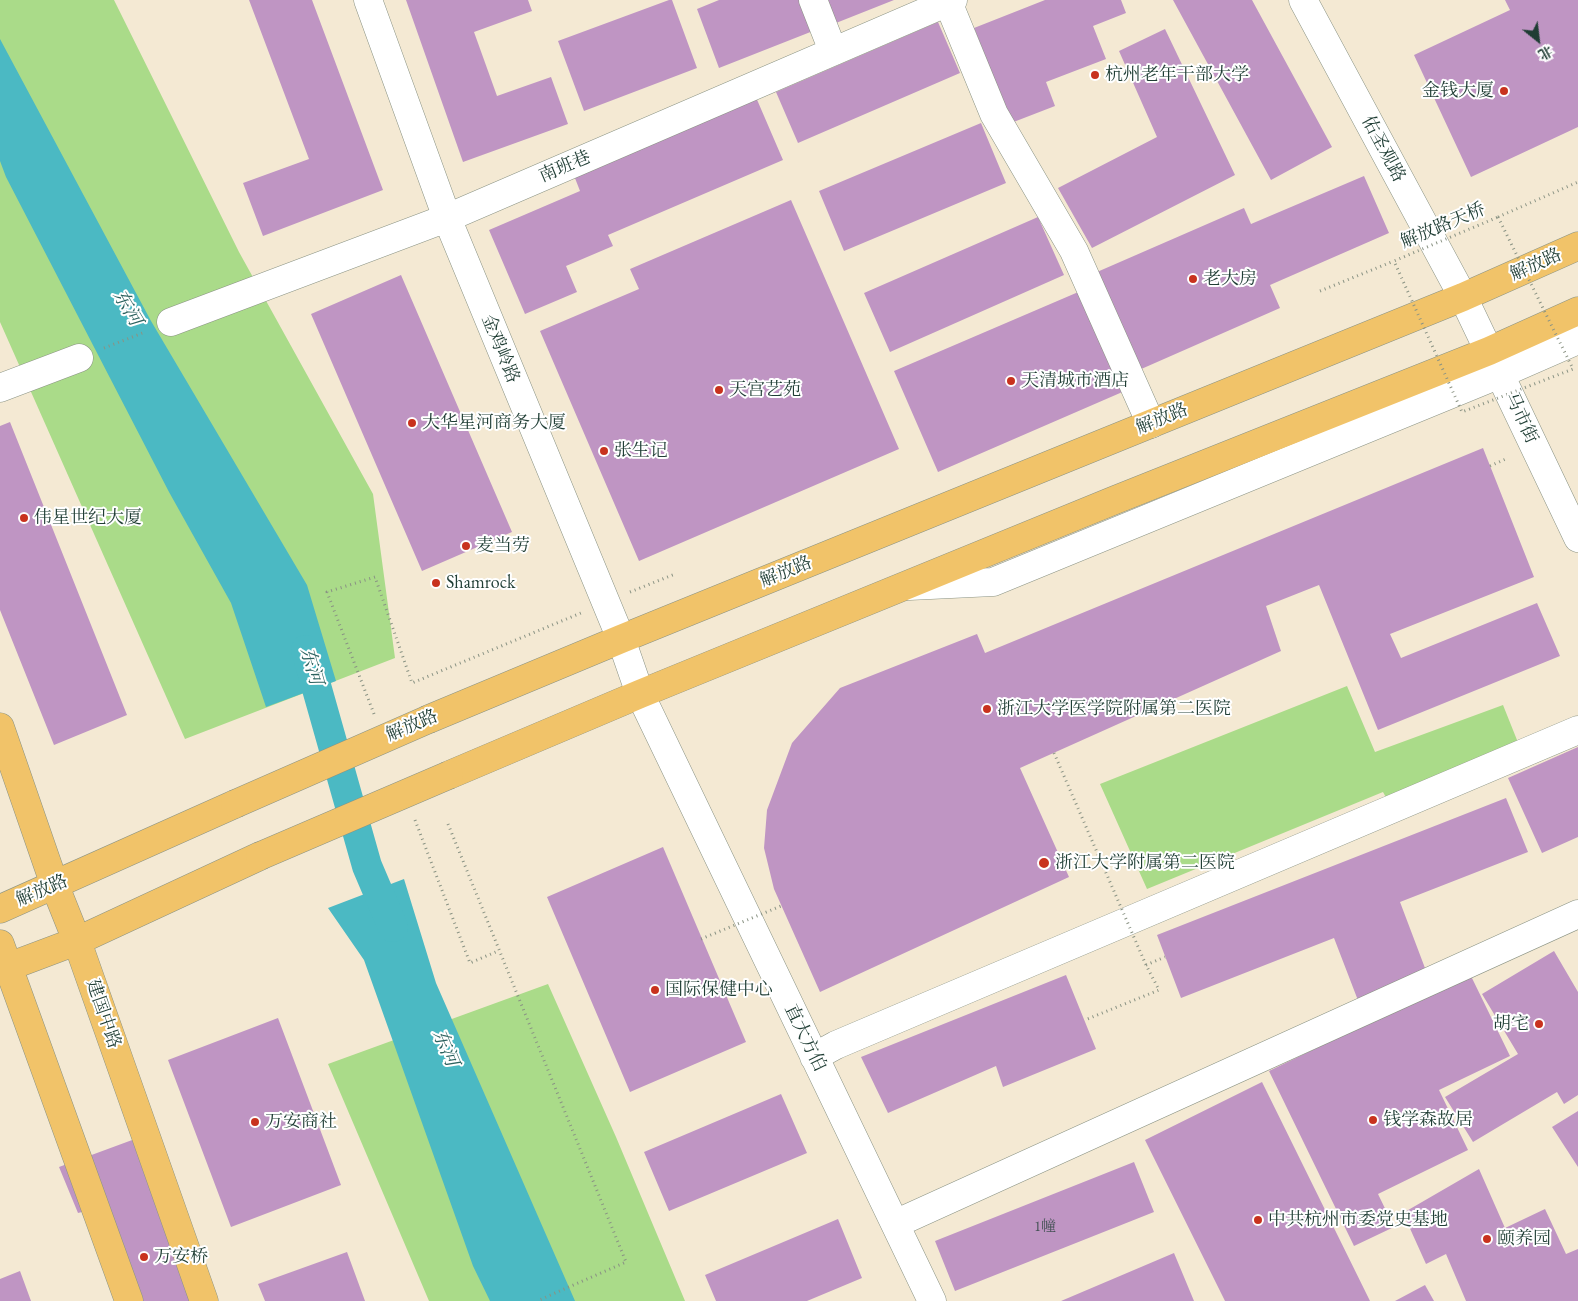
<!DOCTYPE html>
<meta charset="utf-8">
<style>
body{margin:0}
#map{position:relative;width:1578px;height:1301px;overflow:hidden;background:#f4e9d3;font-family:"EB Garamond","Noto Serif SC",serif}
canvas{display:block}
.north{position:absolute;left:1513px;top:15px;width:50px;height:50px;-webkit-text-stroke:4px #fff;paint-order:stroke;rotate:151deg;font-size:14px;font-weight:700;line-height:20px;text-align:center;color:#1f3d34}
.north::after{content:'';display:block;margin:auto;width:18px;height:22px;background:#1f3d34;clip-path:polygon(50% 0,100% 100%,50% 72%,0 100%)}
</style>
<div id="map">
<canvas width="1578" height="1301"></canvas>
<div class="north">北</div>
</div>
<script>
const context = document.querySelector('canvas').getContext('2d');
context.lineJoin = 'round';
function fillPath(path, color) { context.fillStyle = color; context.fill(path, 'evenodd'); }
const poly = rows => new Path2D(rows.map(r => 'M' + r).join(''));
function trace(path, color, width, dash) { context.strokeStyle = color; context.lineWidth = width; context.lineCap = dash ? 'butt' : 'round'; context.setLineDash(dash || []); context.stroke(path); }
function write(font, color, halo, rows, align = 'center') {
  context.font = font + ' "EB Garamond","Noto Serif SC",serif'; context.lineWidth = 4; context.setLineDash([]); context.textBaseline = 'middle'; context.strokeStyle = halo; context.fillStyle = color; for (const [text, x, y, turn = 0] of rows) {
    context.save(); context.translate(x, y); context.rotate((+turn || 0) * Math.PI / 180); context.textAlign = isNaN(turn) ? turn : align; if (halo) context.strokeText(text, 0, 0); context.fillText(text, 0, 0); context.restore();
  }
}
fillPath(poly([
 [0,0,114,0,239,252,373,494,395,658,185,739,0,322],
 [1347,686,1375,752,1503,705,1525,760,1395,814,1383,792,1147,889,1100,784],
 [548,984,616,1137,685,1301,429,1301,328,1064]
]), '#aadb89');
fillPath(poly([
 [0,39,151,321,307,585,336,681,266,707,231,603,169,492,6,177,0,161],
 [404,879,436,983,575,1301,490,1301,473,1266,364,960,328,908]
]), '#4bb9c3');
trace(poly([
 [306,650,367,866,393,927]
]), '#4bb9c3', 30);
fillPath(poly([
 [249,0,312,0,383,190,263,236,243,183,309,159],
 [406,0,528,0,532,11,474,32,497,96,551,77,568,124,463,162],
 [669,0,672,0,697,68,584,111,558,41],
 [719,0,801,0,813,31,719,68,697,9],
 [827,0,894,0,836,23],
 [1045,0,1121,0,1126,13,1093,26,1106,59,1046,82,1055,106,1011,123,974,28],
 [1173,0,1252,0,1332,147,1271,180],
 [1505,0,1578,0,1578,127,1471,177,1414,55,1510,10],
 [938,22,960,73,798,143,776,92],
 [1165,29,1235,175,1092,248,1058,188,1157,137,1119,51],
 [755,95,783,160,608,235,613,246,566,266,577,292,525,314,489,230,580,191,573,173],
 [981,123,1006,183,844,251,819,191],
 [1364,176,1389,233,1270,285,1280,308,1139,370,1097,272,1244,208,1251,224],
 [791,200,899,449,639,561,540,331,639,289,630,269],
 [1038,217,1064,275,890,352,864,293],
 [401,275,512,532,422,571,311,314],
 [1083,290,1127,390,938,472,894,371],
 [10,422,127,715,54,745,0,610,0,426],
 [1483,448,1534,577,1390,634,1401,658,1537,603,1560,656,1378,730,1319,585,1266,606,1281,651,1020,768,1069,877,820,992,774,889,764,848,767,810,792,743,840,688,977,634,985,653],
 [1578,747,1578,837,1542,853,1508,778],
 [1506,798,1528,852,1400,902,1428,976,1359,1003,1334,938,1181,998,1157,935],
 [663,847,746,1042,630,1092,547,897],
 [1554,951,1578,992,1578,1095,1564,1104,1557,1092,1473,1142,1445,1097,1518,1054,1482,994],
 [1470,974,1510,1056,1439,1090,1468,1150,1378,1194,1394,1227,1354,1246,1269,1071],
 [1066,975,1096,1049,1003,1087,996,1066,888,1113,861,1057],
 [278,1018,341,1185,231,1227,168,1060],
 [1262,1082,1370,1301,1225,1301,1145,1140],
 [781,1094,807,1153,669,1211,644,1152],
 [1578,1111,1578,1167,1552,1127],
 [143,1136,204,1301,118,1301,82,1212,78,1213,59,1167],
 [1134,1162,1154,1212,955,1291,935,1241],
 [1479,1169,1505,1228,1545,1209,1566,1254,1578,1249,1578,1301,1466,1301,1446,1254,1426,1264,1403,1213],
 [838,1219,862,1278,807,1301,716,1301,705,1275],
 [347,1252,365,1301,265,1301,258,1284],
 [1174,1253,1194,1301,1061,1301],
 [20,1271,31,1301,0,1301,0,1279],
 [1425,1285,1434,1301,1395,1301]
]), '#bf95c3');
const minor = poly([
 [368,0,447,218,621,639,640,694,932,1301],
 [813,0,833,51],
 [1303,0,1463,297,1578,538],
 [948,2,994,114,1074,251,1151,424],
 [171,322,447,218,953,0],
 [0,388,79,358],
 [909,586,993,582,1500,374,1578,340],
 [814,1057,836,1045,1578,730],
 [895,1224,1578,914]
]);
const major = poly([
 [429,719,621,639,1463,297,1578,246],
 [0,727,55,886,77,941,204,1301],
 [449,775,640,694,1115,500,1489,351,1578,311],
 [0,909,235,804],
 [0,944,129,1301],
 [0,970,77,941,260,856]
]);
trace(minor, '#8a9384', 29);
trace(major, '#8a9384', 29);
trace(poly([
 [1498,217,1578,182],
 [1320,291,1394,261],
 [104,348,145,332],
 [1490,466,1508,458],
 [630,592,675,574],
 [374,714,327,592,375,577,412,683,581,613],
 [415,820,470,963,498,951],
 [448,824,626,1262,537,1301],
 [1146,965,1165,957]
]), '#8a9384', 3, [1, 4]);
trace(minor, '#fff', 28);
trace(major, '#f1c369', 28);
const majorBridge = poly([
 [235,804,429,719],
 [260,856,449,775]
]);
trace(majorBridge, '#8a9384', 29, []);
trace(poly([
 [1498,217,1573,369,1462,412,1394,261,1498,217],
 [1054,753,1146,965,1159,990,1085,1020],
 [701,939,781,906]
]), '#8a9384', 3, [1, 4]);
trace(majorBridge, '#f1c369', 28);
for (const [x, y, r, color] of [
 [1095,75,5,"#c8321e"],
 [1504,91,5,"#c8321e"],
 [1193,279,5,"#c8321e"],
 [1011,381,5,"#c8321e"],
 [719,390,5,"#c8321e"],
 [412,423,5,"#c8321e"],
 [604,451,5,"#c8321e"],
 [24,518,5,"#c8321e"],
 [466,546,5,"#c8321e"],
 [436,583,5,"#c8321e"],
 [987,709,5,"#c8321e"],
 [1044,863,6,"#c8321e"],
 [655,990,5,"#c8321e"],
 [1539,1024,5,"#c8321e"],
 [1373,1120,5,"#c8321e"],
 [255,1122,5,"#c8321e"],
 [1258,1220,5,"#c8321e"],
 [1487,1239,5,"#c8321e"],
 [144,1257,5,"#c8321e"]
]) { const dot = new Path2D(); dot.arc(x, y, r, 0, 2 * Math.PI); context.fillStyle = color; context.fill(dot); trace(dot, '#fff', 2); }
write('15px', '#475358', null, [
 ["1幢",1045,1227]
]);
write('18px', '#1f3d34', '#fff', [
 ["杭州老年干部大学",1105,75],
 ["金钱大厦",1494,91,"right"],
 ["老大房",1203,279],
 ["天清城市酒店",1021,381],
 ["天宫艺苑",729,390],
 ["大华星河商务大厦",422,423],
 ["张生记",614,451],
 ["伟星世纪大厦",34,518],
 ["麦当劳",476,546],
 ["Shamrock",446,583],
 ["浙江大学医学院附属第二医院",997,709],
 ["浙江大学附属第二医院",1055,863],
 ["国际保健中心",665,990],
 ["胡宅",1529,1024,"right"],
 ["钱学森故居",1383,1120],
 ["万安商社",265,1122],
 ["中共杭州市委党史基地",1268,1220],
 ["颐养园",1497,1239],
 ["万安桥",154,1257]
], 'left');
write('18px', '#1f3d34', '#fff', [
 ["佑圣观路",1383,149,62],
 ["南班巷",565,167,-23],
 ["解放路天桥",1443,226,-23],
 ["解放路",1536,265,-24],
 ["金鸡岭路",500,349,68],
 ["马市街",1521,418,65],
 ["解放路",1162,419,-22],
 ["解放路",786,572,-22],
 ["解放路",412,726,-23],
 ["解放路",42,891,-23],
 ["建国中路",103,1014,71],
 ["直大方伯",805,1038,64]
]);
write('italic 19px', '#2c625f', '#fff', [
 ["东河",127,308,59],
 ["东河",311,666,74],
 ["东河",445,1048,67]
]);
</script>
